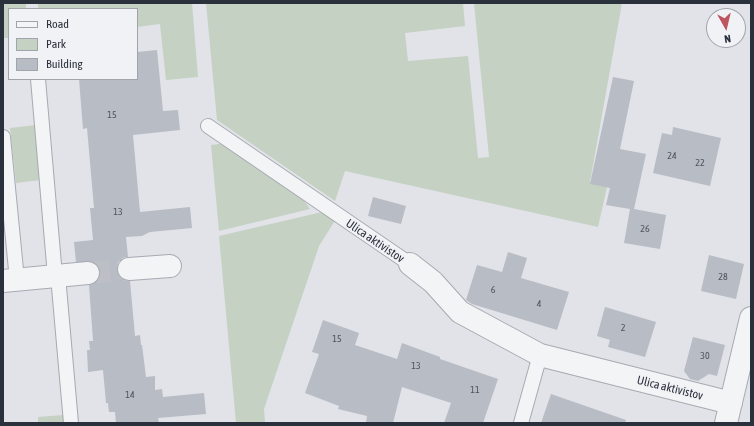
<!DOCTYPE html>
<style>
body{margin:0}
#map{position:relative;width:754px;height:426px;overflow:hidden;background:#e1e3e8;font-family:"Asap Condensed",sans-serif}
canvas{display:block}
.frame{position:absolute;inset:0;border:4px solid #2b303d;pointer-events:none}
.legend{position:absolute;left:8px;top:8px;width:130px;height:72px;box-sizing:border-box;background:#f0f2f5;border:1px solid #a1a4ab;margin:0;padding:5px 7px;list-style:none;font-size:12px;color:#2b303d}
.legend li{display:flex;align-items:center;gap:8px;height:20px}
.legend b{width:20px;border:1px solid #a1a4ab}
.north{position:absolute;left:706px;top:8px;width:40px;height:40px;box-sizing:border-box;background:#f0f2f5;border:1px solid #a1a4ab;border-radius:50%;rotate:172deg;font-size:11px;font-weight:700;line-height:16px;text-align:center;color:#2b303d}
.north::after{content:'';display:block;margin:auto;width:14px;height:18px;background:#be545d;clip-path:polygon(50% 0,100% 100%,50% 72%,0 100%)}
</style>
<div id="map">
<canvas width="754" height="426"></canvas>
<div class="frame"></div>
<ul class="legend">
<li><b style="height:5px;background:#f3f4f6"></b>Road</li>
<li><b style="height:11px;background:#c5d1c3"></b>Park</li>
<li><b style="height:11px;background:#b8bcc4"></b>Building</li>
</ul>
<div class="north">N</div>
</div>
<script>
const context = document.querySelector('canvas').getContext('2d');
context.lineJoin = 'round';
function fillPath(path, color) { context.fillStyle = color; context.fill(path, 'evenodd'); }
const poly = rows => new Path2D(rows.map(r => 'M' + r).join(''));
function trace(path, color, width, dash) { context.strokeStyle = color; context.lineWidth = width; context.lineCap = dash ? 'butt' : 'round'; context.setLineDash(dash || []); context.stroke(path); }
function write(font, color, halo, rows, align = 'center') {
  context.font = font + ' "Asap Condensed",sans-serif'; context.lineWidth = 4; context.setLineDash([]); context.textBaseline = 'middle'; context.strokeStyle = halo; context.fillStyle = color; for (const [text, x, y, turn = 0] of rows) {
    context.save(); context.translate(x, y); context.rotate((+turn || 0) * Math.PI / 180); context.textAlign = isNaN(turn) ? turn : align; if (halo) context.strokeText(text, 0, 0); context.fillText(text, 0, 0); context.restore();
  }
}
fillPath(poly([
 [3,3,26,3,26,9,9,9,9,38,3,38],
 [38,3,192,3,198,77,166,80,160,24,137,27,137,9,38,9],
 [206,3,463,3,465,26,405,33,408,61,468,56,478,158,489,157,474,3,622,3,590,182,607,187,598,227,345,171,335,201,217,120],
 [36,125,41,180,16,183,10,128],
 [226,143,300,195,310,209,219,231,211,145],
 [322,212,336,219,319,246,264,409,265,423,236,423,219,236],
 [63,415,64,423,38,423,38,417]
]), '#c5d1c3');
fillPath(poly([
 [157,50,163,111,178,110,180,130,133,135,140,212,190,207,192,228,150,232,142,236,126,237,128,257,122,258,118,263,117,270,119,276,123,280,130,281,135,336,140,335,141,345,142,345,146,377,155,376,155,390,162,389,163,397,204,393,206,414,158,418,159,423,116,423,115,412,109,412,108,403,106,403,103,370,88,372,87,350,90,350,89,341,93,341,89,285,95,283,99,279,100,271,98,265,93,262,76,262,74,242,93,240,90,208,94,208,87,128,83,129,79,79,137,79,137,52],
 [613,77,634,81,620,149,646,154,634,209,666,215,660,249,624,243,630,209,606,205,610,188,590,184],
 [673,127,721,138,710,186,653,173,662,133,672,135],
 [373,197,406,206,401,224,368,216],
 [508,252,527,258,521,278,569,292,557,330,472,304,466,300,477,265,502,272],
 [709,255,744,264,736,299,701,291],
 [605,307,656,322,645,357,608,347,610,340,597,336],
 [323,320,359,333,355,345,397,359,402,343,440,357,440,359,498,379,483,423,444,423,451,403,402,387,393,423,366,423,367,416,338,409,339,406,305,393,319,354,312,352],
 [693,337,725,345,717,376,709,374,698,381,690,379,684,371],
 [551,394,626,420,625,423,541,423]
]), '#b8bcc4');
trace(poly([
 [88,273,129,269]
]), '#bdbfc6', 22, [22, 11]);
const service = poly([
 [38,79,55,276],
 [208,126,410,264],
 [3,137,17,280],
 [58,276,71,423],
 [521,423,540,355]
]);
const minor = poly([
 [410,264,433,282,460,312,540,355,731,403],
 [129,269,170,266],
 [3,281,88,273],
 [726,423,751,318]
]);
trace(service, '#a7aab1', 16);
trace(minor, '#a7aab1', 24);
trace(service, '#f3f4f6', 14);
trace(minor, '#f3f4f6', 22);
write('10px', '#4e535f', null, [
 ["15",112,115],
 ["24",672,156],
 ["22",700,163],
 ["13",118,212],
 ["26",645,229],
 ["28",723,277],
 ["6",493,290],
 ["4",539,304],
 ["2",623,328],
 ["15",337,339],
 ["30",705,356],
 ["13",416,366],
 ["11",475,390],
 ["14",130,395]
]);
write('12px', '#2b303d', '#f0f2f5', [
 ["Ulica aktivistov",375,241,34],
 ["Ulica aktivistov",670,388,14]
]);
</script>
